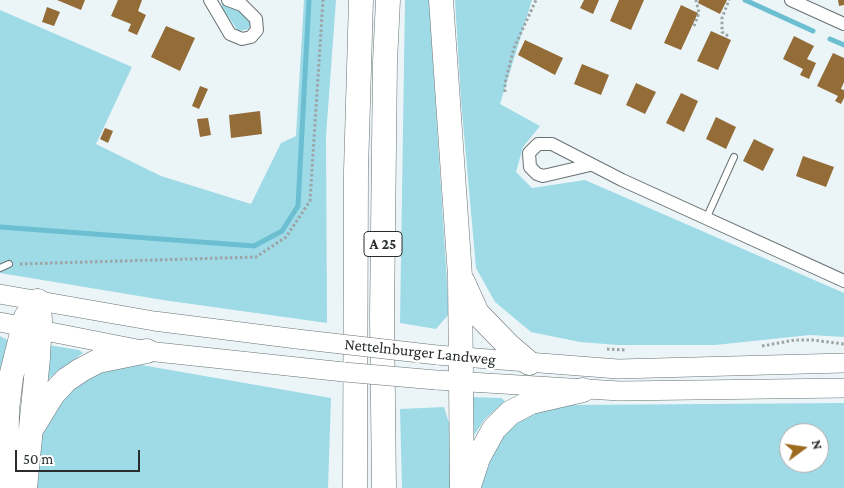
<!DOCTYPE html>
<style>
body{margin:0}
#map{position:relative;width:844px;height:488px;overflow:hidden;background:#ebf5f7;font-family:"Crimson Pro",serif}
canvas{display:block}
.north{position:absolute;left:779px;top:423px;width:50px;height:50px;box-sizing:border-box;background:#fff;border:1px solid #a9abab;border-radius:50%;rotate:76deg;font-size:14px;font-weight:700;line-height:20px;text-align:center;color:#292d2d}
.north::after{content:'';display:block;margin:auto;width:18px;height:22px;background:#9c691e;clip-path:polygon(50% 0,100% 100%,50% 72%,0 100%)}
.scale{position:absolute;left:15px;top:450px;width:125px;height:22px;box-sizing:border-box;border:2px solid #292d2d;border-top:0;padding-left:6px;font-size:15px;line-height:18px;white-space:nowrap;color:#292d2d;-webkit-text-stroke:4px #fff;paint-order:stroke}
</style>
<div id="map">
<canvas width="844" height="488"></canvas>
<div class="north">N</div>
<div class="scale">50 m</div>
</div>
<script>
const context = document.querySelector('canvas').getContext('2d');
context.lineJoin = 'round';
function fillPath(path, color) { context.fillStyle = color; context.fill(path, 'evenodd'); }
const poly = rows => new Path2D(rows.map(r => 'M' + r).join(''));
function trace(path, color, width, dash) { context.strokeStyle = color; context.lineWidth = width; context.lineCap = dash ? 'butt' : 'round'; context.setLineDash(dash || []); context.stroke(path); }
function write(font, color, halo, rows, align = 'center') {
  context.font = font + ' "Crimson Pro",serif'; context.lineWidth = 5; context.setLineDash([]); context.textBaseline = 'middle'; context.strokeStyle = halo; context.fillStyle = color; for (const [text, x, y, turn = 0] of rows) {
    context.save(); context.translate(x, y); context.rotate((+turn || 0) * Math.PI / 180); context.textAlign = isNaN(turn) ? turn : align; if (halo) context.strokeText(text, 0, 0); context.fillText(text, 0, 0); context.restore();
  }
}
fillPath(poly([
 [304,0,336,0,326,136,327,323,163,300,0,273,0,10,132,67,96,144,161,176,251,204,281,143,296,136],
 [405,0,429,0,449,314,436,329,400,323],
 [455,0,532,0,500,104,540,126,523,147,516,172,532,188,585,180,844,293,844,337,810,335,715,345,618,345,580,342,531,332,495,302,476,268,461,100],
 [222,3,242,13,251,22,249,29,239,31,236,28,222,8],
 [0,336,9,341,2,371,0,368],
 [48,345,79,350,83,353,47,380],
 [130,363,331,398,328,488,32,488,44,421,69,389,97,372],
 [471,397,501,398,505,401,484,420,475,434,471,435],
 [844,403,844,488,480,488,498,441,526,415,570,405],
 [789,433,819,433,819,463,789,463],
 [444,407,451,429,450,488,402,488,400,409]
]), '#9fdae7');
trace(poly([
 [745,0,813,31],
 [830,39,844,45],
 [0,227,254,246,282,231,298,206,309,0]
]), '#6cbfd1', 5);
fillPath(poly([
 [57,0,85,0,81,10],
 [118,0,142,0,138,11,146,15,137,35,128,31,131,24,111,16],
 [584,0,599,0,593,14,580,8],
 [619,0,644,0,631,30,610,21],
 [699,0,727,0,720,14,698,3],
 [838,0,844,0,844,5,839,6],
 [681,5,698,13,681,50,664,43],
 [47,7,60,12,54,26,42,22],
 [166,26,195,38,180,71,151,57],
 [711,31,731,40,718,70,697,61],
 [794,36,814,46,807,59,816,63,809,79,800,75,803,69,783,59],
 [525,40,563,58,555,75,518,55],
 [833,53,844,58,844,82,841,89,844,90,844,98,841,104,835,101,838,96,817,86],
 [582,64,609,75,601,95,574,84],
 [636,83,656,92,645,114,626,105],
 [200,86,208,89,199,109,192,106],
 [681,93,698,101,684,132,666,123],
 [260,111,262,134,231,138,229,115],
 [716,117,736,127,726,149,706,139],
 [208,118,211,135,200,137,197,119],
 [105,128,113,131,108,143,100,139],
 [754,139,774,149,763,171,743,161],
 [803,156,834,167,826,187,796,176]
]), '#936c38');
const lane = poly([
 [706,219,734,157],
 [0,268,9,264]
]);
const street = poly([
 [210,0,230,34,242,39,251,37,257,30,256,19,242,5,228,0],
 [791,0,844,24],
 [590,165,543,176,537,174,530,167,529,153,538,144,552,144,622,180,844,281]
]);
const secondary = poly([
 [0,294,154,321,297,339],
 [0,322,147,351,344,372],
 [437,355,618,369,844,363],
 [436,380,620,391,844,388]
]);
const highway = poly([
 [441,0,460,276,462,488],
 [463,282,477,313,508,345,529,363],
 [34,425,53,394,66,380,81,370,98,361,147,351],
 [469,486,478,458,494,429,510,413,531,402,583,390],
 [6,488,7,410,11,377,26,317,38,301],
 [25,488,38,358,40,319,38,301],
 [355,488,356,171,361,0],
 [384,488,382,316,385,62,388,0]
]);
trace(lane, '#697173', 8);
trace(street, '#697173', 14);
trace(secondary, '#697173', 20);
trace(highway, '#697173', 25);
trace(poly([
 [694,26,699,13,696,0],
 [728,36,722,32,722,18,729,0],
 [505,92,505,83,514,48,536,0],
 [20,264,256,257,286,237,310,201,323,0],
 [762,346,795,340,812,340,844,344],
 [607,349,626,350]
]), '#9ca4a5', 3, [2.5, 2.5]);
trace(lane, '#fff', 6);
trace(street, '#fff', 12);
trace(secondary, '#fff', 19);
trace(highway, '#fff', 24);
const secondaryBridge = poly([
 [297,339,437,355],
 [344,372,436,380]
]);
trace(secondaryBridge, '#697173', 20, []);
trace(secondaryBridge, '#fff', 19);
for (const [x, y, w] of [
 [383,244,38]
]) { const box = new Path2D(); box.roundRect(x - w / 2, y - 12.5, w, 25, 4); context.fillStyle = '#fff'; context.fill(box); trace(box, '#292d2d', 1); }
write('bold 15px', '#292d2d', null, [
 ["A 25",383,244]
]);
write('16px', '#292d2d', '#fff', [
 ["Nettelnburger Landweg",420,352,6]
]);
</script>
